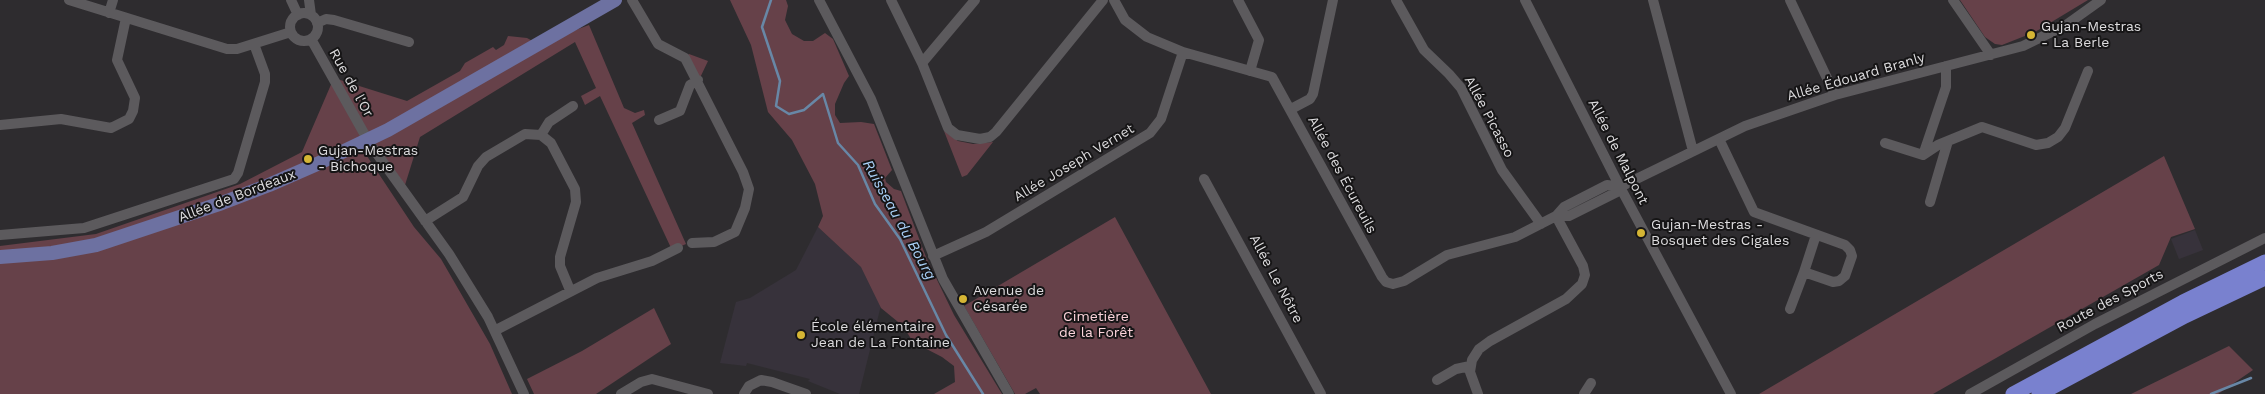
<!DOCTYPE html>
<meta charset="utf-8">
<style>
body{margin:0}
canvas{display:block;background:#2e2c2f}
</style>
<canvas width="2265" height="394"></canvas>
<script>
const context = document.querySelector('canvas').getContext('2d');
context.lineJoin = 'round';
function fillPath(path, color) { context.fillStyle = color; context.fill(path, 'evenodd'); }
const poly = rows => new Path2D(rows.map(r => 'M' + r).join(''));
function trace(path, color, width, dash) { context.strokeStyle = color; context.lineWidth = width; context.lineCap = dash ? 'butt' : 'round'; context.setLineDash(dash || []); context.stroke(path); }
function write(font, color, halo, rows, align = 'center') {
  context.font = font + ' "Work Sans",sans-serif'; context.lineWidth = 4; context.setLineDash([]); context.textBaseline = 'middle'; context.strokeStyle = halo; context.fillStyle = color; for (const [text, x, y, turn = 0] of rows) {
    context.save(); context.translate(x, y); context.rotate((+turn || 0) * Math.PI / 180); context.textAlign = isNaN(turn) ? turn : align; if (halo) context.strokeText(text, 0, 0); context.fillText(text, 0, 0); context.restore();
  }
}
fillPath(poly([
 [818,227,885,289,859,394,840,394,808,381,810,379,747,363,746,366,720,363,736,302,750,298,796,270],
 [2195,230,2203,250,2179,259,2171,239]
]), '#37323b');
fillPath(poly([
 [730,0,786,0,788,6,785,20,792,34,804,41,813,41,825,33,833,39,849,76,844,83,835,104,835,115,840,123,861,122,874,124,892,170,885,178,886,182,894,189,901,191,926,257,954,315,1002,394,934,394,955,382,954,366,942,357,913,342,903,326,881,308,861,267,818,227,823,216,815,184,792,140,768,112,751,45],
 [1960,0,2088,0,2035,32,2002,45,1995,44,1985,37],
 [589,25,624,108,635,113,644,110,645,115,632,123,686,244,672,250,600,96,585,105,581,96,596,88,575,42,420,137,405,185,374,142,565,34],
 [508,36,527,38,538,44,359,144,414,227,441,259,490,344,512,394,0,394,0,246,96,234,240,184,302,152,333,80,337,79,407,101,460,71,465,63,493,47,496,50,504,45],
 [689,54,708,61,698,82,685,58],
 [944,131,958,141,973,144,993,142,967,175,962,177],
 [2164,156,2195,229,2171,237,2159,265,1933,394,1759,394],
 [1115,217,1211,394,1040,394,1036,388,1025,394,1015,394,964,306],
 [654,308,671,344,596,394,534,394,527,379,582,351],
 [2229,346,2253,370,2218,394,2131,394]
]), '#664149');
trace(poly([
 [771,0,762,27,780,81,776,106,789,114,804,110,823,94,838,143,858,165,875,204,900,239,946,335,983,394],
 [2211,394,2251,378]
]), '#6887a6', 2.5);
trace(poly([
 [69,0,227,49,237,49,291,32],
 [291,0,298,15],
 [309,0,311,15],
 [632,0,658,44,685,58,743,172,749,189,745,208,735,232,714,242,692,243],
 [819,0,871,99,943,279,1009,394],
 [891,0,922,63,948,128,957,135,980,139,990,137,996,132,1103,0],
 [1114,0,1125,20,1147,37,1183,52,1272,77,1382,277,1386,282,1393,284,1404,281,1447,255,1515,237,1556,216,1569,216,1617,192,1620,187,1745,126,1835,95,2023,46,2066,25,2101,0],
 [1238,0,1259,40,1250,71],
 [1396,0,1424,50,1449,74,1461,88,1502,170,1541,224],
 [1525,0,1620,187,1731,394],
 [1653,0,1693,151],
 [1790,0,1835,95],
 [1953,0,1991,55],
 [109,13,113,0],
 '290 27a14 14 0 1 1 28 0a14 14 0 1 1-28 0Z',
 [317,23,326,19,334,20,409,42],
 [311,39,370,144,449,254,488,317,524,394],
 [922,63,975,0],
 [1291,109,1310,99,1313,94,1333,0],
 [659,120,680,111,690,85,698,80],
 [0,125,61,119,111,128,129,119,133,111,135,98,117,60,126,18],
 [541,135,549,122,573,106],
 [1719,139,1754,212,1845,245,1850,250,1852,256,1845,276,1839,281,1833,282,1804,272,1816,235],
 [1885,143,1923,155,1946,87,1946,66],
 [1923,155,1938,145,1982,127,2036,145,2048,143,2058,137,2065,128,2088,71],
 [1204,179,1321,394],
 [1930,202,1948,141],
 [1556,216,1564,207,1607,185,1620,187],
 [425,221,463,197,478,166,486,157,525,134,541,135,551,143,575,189,576,202,560,257,560,266,570,290],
 [0,235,84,228,234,179,238,173,265,82,265,74,254,44],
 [933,256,986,232,1150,133,1161,119,1183,52],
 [1790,309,1804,272],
 [496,330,597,278,652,261,678,248],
 [1437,380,1456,369,1470,366],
 [621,394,641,382,652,379,708,394],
 [744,394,749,386,761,380,772,382,806,394],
 [1478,394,1470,372,1472,360,1479,349,1490,341,1566,299,1582,284,1585,275,1583,266,1556,216],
 [1584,394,1591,383],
 [1970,394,2095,324,2265,238]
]), '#5c5a5d', 10);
trace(poly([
 [0,257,52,253,96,245,222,203,269,185,317,164,388,130,615,0]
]), '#6d71a1', 14);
trace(poly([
 [2013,394,2183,302,2265,262],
 [2039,394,2185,316,2265,278]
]), '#7981cf', 15);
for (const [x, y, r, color] of [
 [2031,35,5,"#d5b534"],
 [308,159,5,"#d5b534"],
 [1641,233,5,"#d5b534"],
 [963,299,5,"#d5b534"],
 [801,335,5,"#d5b534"]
]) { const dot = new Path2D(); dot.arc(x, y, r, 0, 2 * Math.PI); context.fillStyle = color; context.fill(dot); trace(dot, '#161516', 2); }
write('14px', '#dddcde', '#161516', [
 ["Gujan-Mestras",2041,27],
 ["- La Berle",2041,43],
 ["Gujan-Mestras",318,151],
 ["- Bichoque",318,167],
 ["Gujan-Mestras -",1651,225],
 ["Bosquet des Cigales",1651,241],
 ["Avenue de",973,291],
 ["Césarée",973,307],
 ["École élémentaire",811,327],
 ["Jean de La Fontaine",811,343]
], 'left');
write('14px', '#dddcde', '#161516', [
 ["Allée Édouard Branly",1856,77,-16],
 ["Rue de l'Or",351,83,61],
 ["Allée Picasso",1489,117,62],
 ["Allée de Malpont",1618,152,63],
 ["Allée Joseph Vernet",1074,163,-31],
 ["Allée des Écureuils",1342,175,62],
 ["Allée de Bordeaux",237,196,-21],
 ["Allée Le Nôtre",1276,279,62],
 ["Route des Sports",2110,301,-28]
]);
write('14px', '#fbd3da', '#161516', [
 ["Cimetière",1096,317],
 ["de la Forêt",1096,333]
]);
write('italic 15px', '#a8cff6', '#161516', [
 ["Ruisseau du Bourg",899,220,61]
]);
</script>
